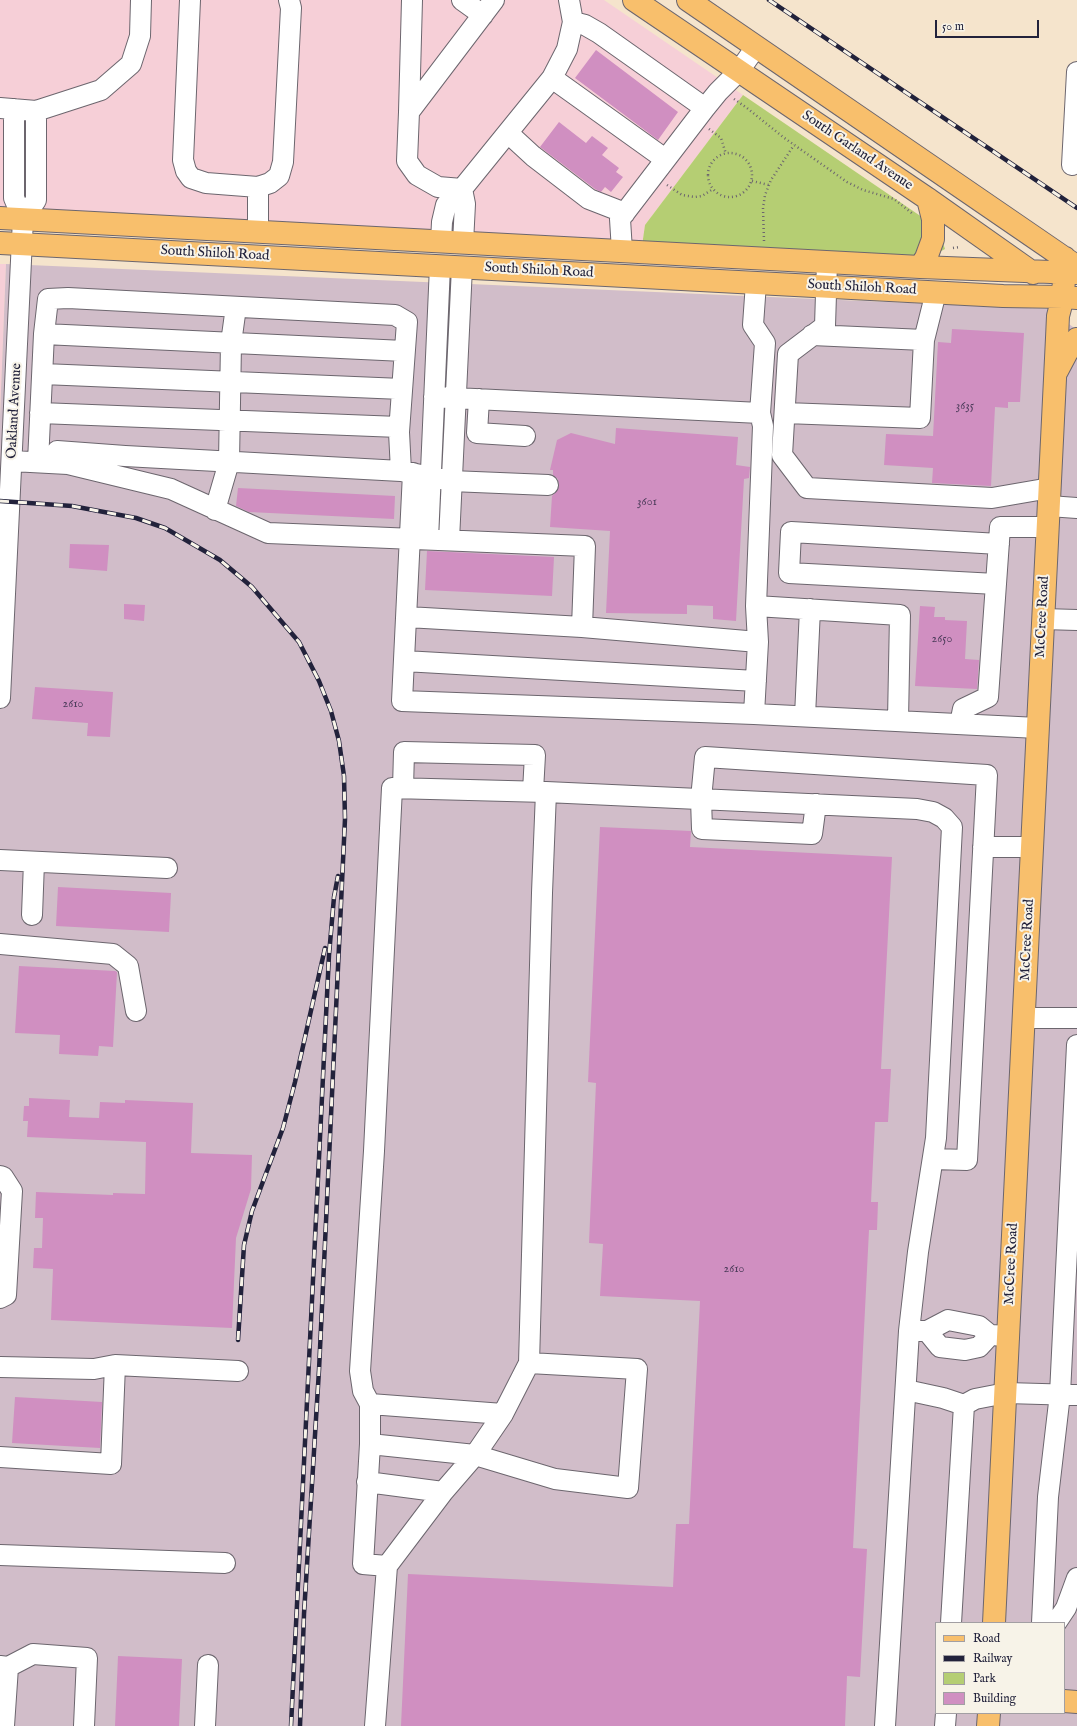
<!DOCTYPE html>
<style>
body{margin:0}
#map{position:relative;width:1077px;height:1726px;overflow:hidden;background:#f5e4cc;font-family:"IM FELL English",serif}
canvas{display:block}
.legend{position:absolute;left:935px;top:1622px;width:130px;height:92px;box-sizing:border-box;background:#f7f3e8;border:1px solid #a29fa3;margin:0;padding:5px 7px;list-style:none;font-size:12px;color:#22223b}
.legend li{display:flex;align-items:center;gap:8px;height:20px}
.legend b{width:20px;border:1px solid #a29fa3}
.scale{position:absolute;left:935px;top:20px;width:104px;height:18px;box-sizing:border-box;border:2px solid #22223b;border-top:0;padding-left:5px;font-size:12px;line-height:14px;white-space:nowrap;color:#22223b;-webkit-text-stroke:3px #f7f3e8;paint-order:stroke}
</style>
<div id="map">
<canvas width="1077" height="1726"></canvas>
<ul class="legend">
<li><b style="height:5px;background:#f8bf6c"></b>Road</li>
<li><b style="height:5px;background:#22223b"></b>Railway</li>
<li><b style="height:11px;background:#b5ce73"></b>Park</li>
<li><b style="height:11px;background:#d08fc1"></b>Building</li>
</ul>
<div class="scale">50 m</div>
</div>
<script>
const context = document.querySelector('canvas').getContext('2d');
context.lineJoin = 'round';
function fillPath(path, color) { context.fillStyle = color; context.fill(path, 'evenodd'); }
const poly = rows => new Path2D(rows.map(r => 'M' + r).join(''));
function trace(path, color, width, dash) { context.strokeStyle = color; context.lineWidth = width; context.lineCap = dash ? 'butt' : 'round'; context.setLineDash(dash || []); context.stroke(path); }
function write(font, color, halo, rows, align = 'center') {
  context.font = font + ' "IM FELL English",serif'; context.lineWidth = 4; context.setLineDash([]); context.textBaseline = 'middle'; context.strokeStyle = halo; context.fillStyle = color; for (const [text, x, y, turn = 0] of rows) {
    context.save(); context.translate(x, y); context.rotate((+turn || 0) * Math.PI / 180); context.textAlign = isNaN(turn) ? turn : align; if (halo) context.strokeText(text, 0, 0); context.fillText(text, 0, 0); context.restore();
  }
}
fillPath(poly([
 [0,0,604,0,743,95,645,225,642,246,0,211],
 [0,264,6,264,0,416]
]), '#f6cfd7');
fillPath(poly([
 [6,264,1049,309,1077,330,1077,1726,0,1726,0,416],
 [936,1623,1064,1623,1064,1713,936,1713]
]), '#d1bdc9');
fillPath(poly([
 [743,95,938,228,945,249,922,261,642,246,645,225]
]), '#b5ce73');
fillPath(poly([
 [596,50,678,112,658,140,575,78],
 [559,122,586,143,592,136,608,148,602,155,619,168,616,172,623,177,611,192,605,187,601,192,595,189,540,147],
 [952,329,1024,333,1020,402,1008,402,1008,408,995,407,991,486,932,483,933,468,884,465,886,434,933,436,938,342,951,343],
 [616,428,738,437,736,465,750,467,749,478,744,479,736,621,713,619,713,606,687,605,687,614,606,613,610,531,550,527,552,496,557,491,559,486,558,479,553,475,553,470,550,470,557,440,571,433,615,444],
 [238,488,395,496,394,519,249,512,236,506],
 [70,544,109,545,107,571,69,568],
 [427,551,554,557,552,596,425,590],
 [124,604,145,605,144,621,124,619],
 [920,606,935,607,934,617,945,617,945,620,967,621,965,659,979,660,977,689,915,686],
 [35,687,113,692,110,737,87,736,88,723,32,719],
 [600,827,691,831,690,847,892,857,881,1069,891,1069,888,1122,875,1122,871,1202,878,1202,877,1230,869,1230,853,1548,867,1549,860,1677,847,1676,845,1726,401,1726,408,1574,673,1587,676,1524,689,1524,700,1301,600,1296,603,1244,589,1243,596,1083,588,1082],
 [58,887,171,893,169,932,56,926],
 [19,966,115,971,117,972,113,1047,99,1046,98,1056,59,1054,60,1035,15,1033],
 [29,1098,70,1100,69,1117,99,1118,100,1102,125,1103,125,1100,193,1103,191,1153,252,1155,251,1189,236,1238,232,1328,51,1320,53,1269,33,1268,34,1248,42,1248,43,1218,35,1218,36,1192,113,1195,113,1193,145,1194,146,1142,27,1137,28,1121,23,1121,24,1106,29,1106],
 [15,1397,102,1402,100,1448,12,1443],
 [118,1656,182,1659,179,1726,115,1726]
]), '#d08fc1');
const minor = poly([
 [190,0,183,160,186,171,191,178,206,183,258,187,270,183,279,176,283,162,291,8,289,0],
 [462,0,483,15],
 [573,22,585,25,599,33,705,108],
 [552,78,665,159],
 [0,108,36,111,101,90,131,64,140,36,141,0],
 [409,112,412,0],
 [508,133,533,156,589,199,625,213],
 [1072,165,1077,72],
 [462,189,438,187,417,175,407,161,409,112,494,0],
 [462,189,465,204,463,243],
 [23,219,36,200,36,111],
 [258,232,258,187],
 [441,242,442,222,446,205,462,189,552,78,567,49,573,22,569,0],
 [622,251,620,219,705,108,718,92,739,71,756,47],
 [827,262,825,326,788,354,782,455,807,488,992,498,1050,488],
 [44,334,404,351],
 [924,340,936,292],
 [43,374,402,389],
 [434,397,760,413,765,343,753,325,756,283],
 [479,399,477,433,525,436],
 [40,413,399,427],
 [760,413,763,426,756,606,758,642,754,714,1038,728],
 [785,413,920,418,924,340,812,335],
 [57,451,125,456,401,471],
 [12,461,68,464,171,489,268,533,585,546,582,627,758,642],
 [38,462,44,334,48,299,68,298,395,315,407,322,399,432,401,471,451,481,548,485],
 [413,473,402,701,754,714],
 [1049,506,1077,508],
 [215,510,229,462,231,343,236,307],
 [428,539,440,266],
 [449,540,462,267],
 [996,584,789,573,791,532,999,544],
 [756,606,900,615,898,720],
 [407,617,582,627],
 [1043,619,1077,620],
 [404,661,756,681],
 [0,698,23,219,14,198,14,109],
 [805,716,810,609],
 [960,724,963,709,988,697,1000,527,1048,527],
 [403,788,404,752,535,755,533,791],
 [816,804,812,834,702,829,701,799,705,757,987,775,967,1160,933,1159],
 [983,847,1032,847],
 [0,860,167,868],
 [32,915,34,862],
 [0,944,113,954,128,966,136,1011],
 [1024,1018,1077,1018],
 [0,1176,3,1177,12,1191,6,1295,0,1298],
 [909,1331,927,1331,948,1320,979,1326,990,1335,1009,1336],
 [927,1331,940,1347,965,1350,979,1347,990,1335],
 [0,1367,94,1369,115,1365,238,1371],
 [906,1390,943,1398,964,1405],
 [370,1404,370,1444,363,1564,387,1566],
 [503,1414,370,1404,363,1391,360,1371,374,1151,392,788,546,792],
 [370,1444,475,1455,555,1479,628,1488,637,1369,529,1363],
 [0,1457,111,1464,115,1365],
 [367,1482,443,1492],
 [0,1555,225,1563],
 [951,1623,964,1405,975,1399,1006,1393,1077,1395],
 [1042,1623,1048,1497,1060,1394,1077,1045],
 [1056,1623,1066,1608,1077,1578],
 [0,1666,8,1667,4,1726],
 [8,1667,33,1654,87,1658,84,1726],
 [205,1726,208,1665],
 [375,1726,387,1566,443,1492,475,1455,503,1414,529,1363,542,893,546,792,917,809,933,812,944,818,952,827,936,1138,918,1252,909,1331,885,1726],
 [945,1726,946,1713]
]);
const major = poly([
 [634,0,928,199,1033,273],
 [688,0,1076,266],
 [0,218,920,267,1077,273],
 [0,243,1003,296,1063,297,1077,298],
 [920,267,926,258,933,239,933,219,928,199],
 [1057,371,1067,352,1077,339],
 [994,1623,1057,338,1058,316,1063,297,1065,258],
 [1064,1701,1077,1702],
 [988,1726,989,1713]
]);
trace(minor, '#6c666e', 22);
trace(major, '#6c666e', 24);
trace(poly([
 [734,99,747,108,783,137,847,182,863,190,894,199,913,214],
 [709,129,721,138,726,154],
 '708 175a22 22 0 1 1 44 0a22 22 0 1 1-44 0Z',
 [752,181,769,185],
 [667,185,682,195,695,197,702,196,713,189],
 [764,241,763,208,765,195,771,180,794,145],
 [953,248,960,247]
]), '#6c666e', 2.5, [1, 3]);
trace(minor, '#fff', 20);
trace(major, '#f8bf6c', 22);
const rail = poly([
 [769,0,1077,208],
 [0,501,72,506,136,518,165,528,220,560,252,587,299,642,319,681,331,711,339,741,344,776,345,819,319,1370,304,1614,300,1726],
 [238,1340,244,1245,252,1211,283,1128,295,1082,325,948],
 [291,1726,329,955,334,897,338,876]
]);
trace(rail, '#22223b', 4.5);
trace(rail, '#f7f3e8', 3, [9]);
write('12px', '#4e3d5c', null, [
 ["3635",965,407],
 ["3601",647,503],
 ["2650",942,640],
 ["2610",73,705],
 ["2610",734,1270]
]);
write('14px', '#22223b', '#f7f3e8', [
 ["South Garland Avenue",857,151,34],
 ["South Shiloh Road",215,254,3],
 ["South Shiloh Road",539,271,3],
 ["South Shiloh Road",862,288,3],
 ["Oakland Avenue",15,411,-87],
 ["McCree Road",1043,617,-87],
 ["McCree Road",1028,940,-87],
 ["McCree Road",1012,1264,-87]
]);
</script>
